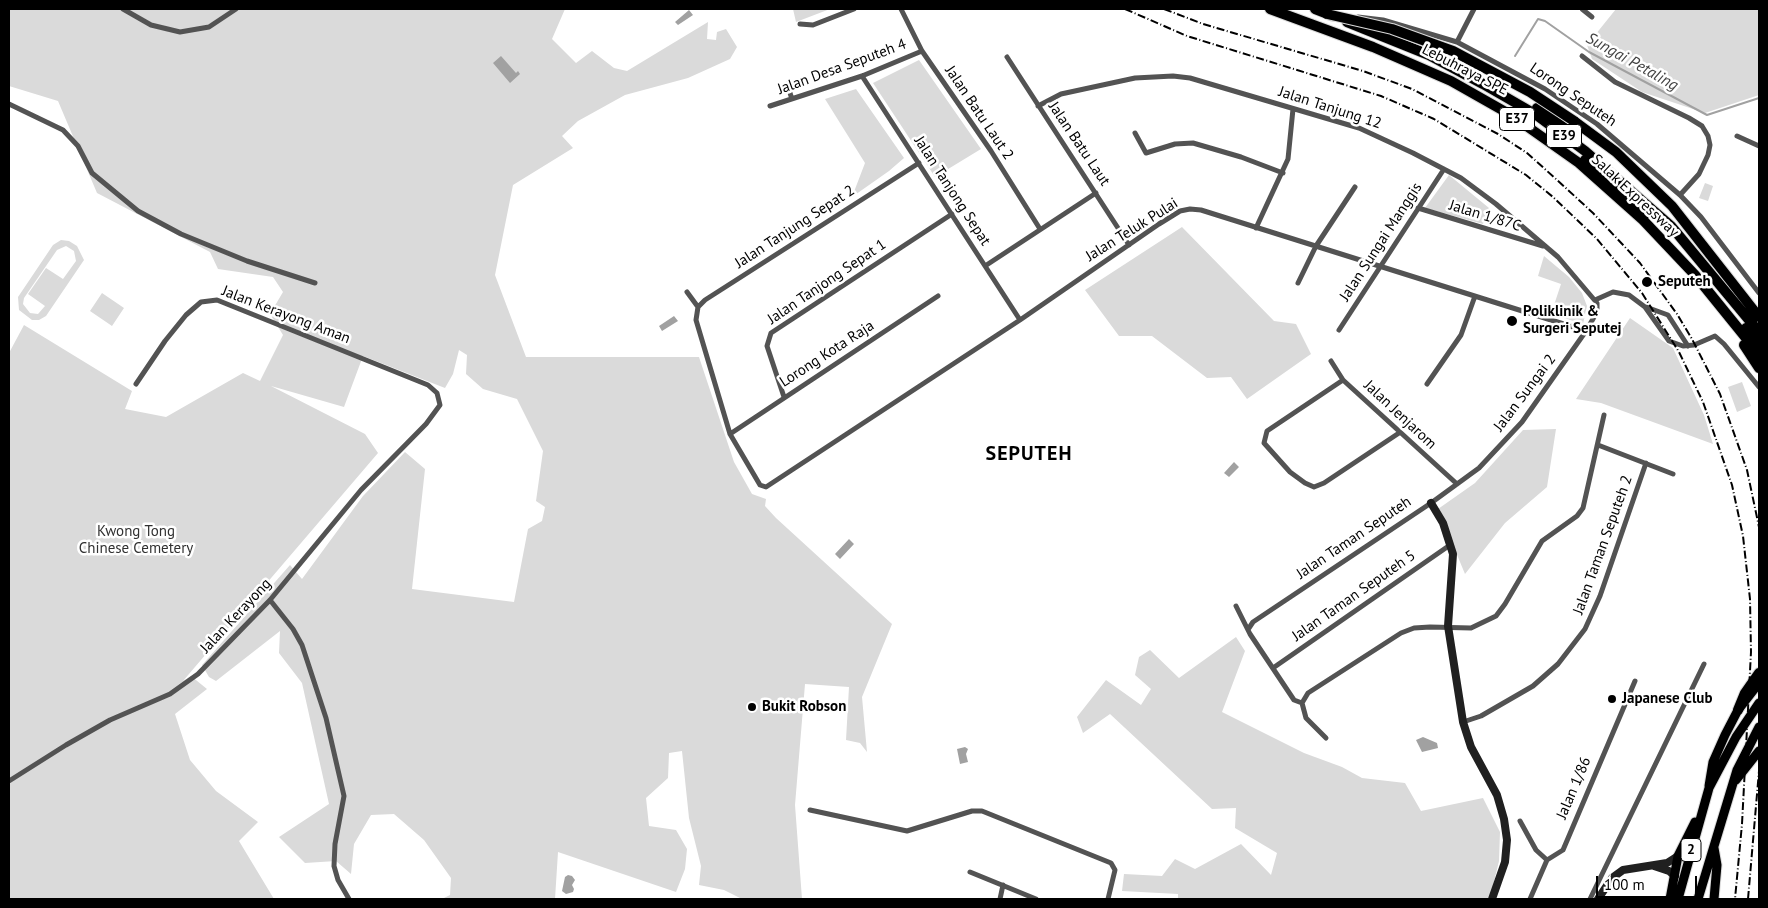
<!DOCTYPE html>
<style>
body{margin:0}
#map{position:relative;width:1768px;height:908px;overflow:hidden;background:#fff;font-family:"PT Sans",sans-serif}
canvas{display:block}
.frame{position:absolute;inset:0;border:10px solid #000;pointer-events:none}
.scale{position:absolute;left:1596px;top:876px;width:101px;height:22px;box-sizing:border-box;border:2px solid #000;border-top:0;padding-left:6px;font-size:15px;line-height:18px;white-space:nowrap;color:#000;-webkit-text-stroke:4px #fff;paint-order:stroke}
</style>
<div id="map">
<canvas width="1768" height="908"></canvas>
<div class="frame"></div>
<div class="scale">100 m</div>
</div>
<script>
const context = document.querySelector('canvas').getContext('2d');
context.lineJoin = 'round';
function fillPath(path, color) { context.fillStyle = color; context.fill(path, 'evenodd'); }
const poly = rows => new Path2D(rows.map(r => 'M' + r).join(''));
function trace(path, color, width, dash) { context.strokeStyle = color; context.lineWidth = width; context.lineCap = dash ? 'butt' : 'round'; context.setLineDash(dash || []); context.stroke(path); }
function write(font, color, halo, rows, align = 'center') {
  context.font = font + ' "PT Sans",sans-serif'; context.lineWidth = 5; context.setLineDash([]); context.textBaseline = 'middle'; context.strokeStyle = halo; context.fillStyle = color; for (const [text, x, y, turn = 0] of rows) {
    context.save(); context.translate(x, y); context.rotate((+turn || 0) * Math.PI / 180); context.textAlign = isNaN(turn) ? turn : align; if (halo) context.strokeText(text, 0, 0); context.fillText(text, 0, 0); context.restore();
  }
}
fillPath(poly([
 [9,9,565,9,552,39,576,63,592,51,614,68,627,71,708,22,707,39,716,40,717,32,726,29,737,47,730,59,688,78,625,95,578,121,562,136,573,148,513,185,495,275,526,357,699,357,734,462,752,494,766,499,765,506,776,518,892,624,862,697,867,752,860,743,846,740,849,687,805,684,795,805,802,899,742,899,724,890,699,885,701,866,689,818,682,751,669,753,668,778,646,798,649,826,676,830,687,849,685,869,676,892,558,852,555,899,442,899,450,895,451,878,424,840,394,814,371,815,354,844,351,874,336,861,305,863,279,837,329,804,302,683,279,653,280,631,216,681,209,677,202,665,290,565,302,579,363,496,405,452,425,469,412,589,514,602,528,529,542,521,545,507,536,501,543,451,517,399,483,389,466,374,467,355,459,350,453,374,445,388,363,356,344,407,271,386,365,434,378,453,183,681,191,676,207,689,175,714,190,760,216,791,258,822,239,841,274,899,9,899,9,353,24,325,132,391,125,409,166,417,243,373,260,381,283,335,270,314,283,292,273,277,218,269,210,252,97,193,58,101,9,86],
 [793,9,830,9,796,22],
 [1616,9,1759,9,1759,95,1705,113,1642,92,1592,59,1587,45],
 [919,60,981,149,935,177,873,83],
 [856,89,904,158,889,171,852,197,865,163,825,99],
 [1449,175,1489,208,1483,224,1425,208],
 [1705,183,1713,186,1708,201,1699,198],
 [1182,227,1274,321,1296,324,1311,354,1247,399,1231,377,1207,378,1152,336,1119,336,1085,290],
 [61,240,69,241,77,246,84,260,46,316,39,320,32,320,19,310,18,297,53,245],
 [66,246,74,251,76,261,63,279,46,268,28,294,45,306,38,314,30,313,23,304,24,298,57,250],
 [1544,256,1569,277,1582,293,1587,306,1583,324,1551,314,1561,284,1538,276],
 [102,293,124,308,112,326,90,311],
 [1630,318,1673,348,1704,415,1713,444,1601,403,1576,399],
 [1742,382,1751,406,1737,412,1728,387],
 [1556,429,1547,487,1505,523,1465,574,1438,509,1475,483,1523,430],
 [1236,637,1245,651,1222,712,1304,753,1342,767,1362,778,1405,783,1421,811,1483,798,1500,832,1499,861,1491,894,1487,899,1178,899,1178,894,1122,891,1124,874,1162,876,1175,859,1195,869,1241,844,1271,875,1277,853,1235,828,1236,808,1212,809,1110,714,1083,733,1077,717,1106,680,1141,705,1151,689,1135,675,1139,657,1150,650,1179,678]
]), '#dadada');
fillPath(poly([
 [689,10,693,15,678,25,675,22],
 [501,56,516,73,518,71,520,74,510,83,493,63],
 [674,316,678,321,662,331,659,326],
 [1234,462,1239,467,1229,477,1224,473],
 [849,539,854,544,840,559,835,554],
 [1423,737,1437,743,1438,748,1422,752,1416,740],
 [965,747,968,749,966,754,968,762,960,764,957,749],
 [568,875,572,876,575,880,572,885,574,889,573,892,566,894,562,891,565,877]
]), '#a1a1a1');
trace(poly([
 [1515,56,1538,19,1545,21,1589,52,1707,115,1759,98]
]), '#a1a1a1', 2);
const primary = poly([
 [1736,780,1759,751],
 [1709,786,1713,762,1725,735,1738,710,1759,683],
 [1714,848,1717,865,1714,899],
 [1670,899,1678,856,1695,822],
 [1678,899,1709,788,1736,737,1759,703],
 [1698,899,1737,770,1759,727]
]);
const highway = poly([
 [1270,9,1373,47,1451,81,1511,115,1579,163,1643,220,1695,275,1759,354],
 [1315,9,1333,16],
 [1347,22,1429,55,1483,84,1535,114,1585,151,1671,226,1759,332],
 [1537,108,1576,136],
 [1574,121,1616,152,1672,206,1759,317],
 [1585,160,1628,195,1645,214],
 [1746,328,1759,343],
 [1744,345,1759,368],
 [1738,710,1745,693,1759,673]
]);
trace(primary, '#dbdbdb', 11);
trace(highway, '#dbdbdb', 12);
trace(poly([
 [123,9,151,25,180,32,209,27,236,9],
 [901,9,922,51,991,151,1040,229],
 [1582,9,1592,17],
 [1358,17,1383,20,1457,42,1545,89,1597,124,1680,195,1701,217,1759,293],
 [800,24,813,25,854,9],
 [1457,42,1474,9],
 [1582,56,1615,82,1689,118,1702,126,1708,136,1710,145,1708,155,1699,174,1680,195],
 [1007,57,1129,245],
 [862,76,1020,320],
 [787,84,792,99],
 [9,104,63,130,78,146,92,173,138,211,181,234,247,261,315,283],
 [770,106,862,76,922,51],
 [1038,106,1061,94,1135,78,1173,76,1190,78,1359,128,1413,153,1461,178,1496,204,1558,257,1597,303,1597,312,1586,331,1522,422,1479,468,1431,503,1253,622,1249,628],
 [1135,133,1146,153,1175,144,1193,143,1241,157,1283,173],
 [1737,136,1759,146],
 [919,163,705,300,698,307,696,320,730,434,760,485,766,487,1020,320,1159,224,1180,211,1190,209,1201,210,1586,331],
 [1418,208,1543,246],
 [1256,228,1288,159,1293,109],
 [985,266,1096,193],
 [1298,283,1316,246,1355,187],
 [687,292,698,307],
 [1595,300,1613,292,1629,295,1645,307,1669,341,1683,346,1694,345,1715,336,1724,344,1759,387],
 [1646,307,1668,315,1688,346],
 [1339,330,1444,169],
 [1331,361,1343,380,1457,484],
 [1343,380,1267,431,1264,443,1290,472,1305,483,1314,487,1324,483,1399,433],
 [1427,384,1461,335,1475,296],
 [784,397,767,346,771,333,952,214],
 [730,434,938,296],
 [1598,445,1673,474],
 [270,600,293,629,302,645,326,718,344,796,335,844,334,866,338,880,349,899],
 [1236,606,1250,634,1294,700,1302,703],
 [1273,668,1450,545],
 [1302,703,1308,693,1401,633,1414,628,1430,627,1471,628,1496,616,1505,604,1542,541,1577,516,1583,508,1604,415],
 [1302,703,1306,718,1326,738],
 [1463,722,1481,716,1533,686,1558,664,1585,629,1600,596,1646,463],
 [9,781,66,745,110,720,170,694,198,674,270,600,361,490,426,424,440,405,437,393,428,385,217,300,201,302,186,315,165,341,136,384],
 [810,810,907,831,972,811,982,811,1111,863,1115,870,1108,899],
 [1520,821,1536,850,1547,860],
 [970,872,1036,899],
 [1000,899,1003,885],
 [1530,899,1547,860,1563,850,1635,681],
 [1590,899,1704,664]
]), '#535353', 5);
trace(poly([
 [1431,503,1443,523,1453,554,1448,626,1463,722,1471,747,1497,795,1504,819,1507,840,1505,862,1492,899],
 [1654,866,1669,871,1675,876],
 [1598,899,1612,878,1623,870,1667,863,1678,856]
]), '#202020', 8);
trace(primary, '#000', 9);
trace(highway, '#000', 10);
trace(poly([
 [1125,9,1187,36,1381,96,1434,119,1526,175,1553,197,1597,239,1642,293,1679,352,1703,402,1732,485,1743,536,1750,599,1751,652,1742,824,1735,899],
 [1164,9,1203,24,1363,71,1412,89,1498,134,1527,153,1556,179,1593,213,1640,263,1677,314,1692,339,1720,394,1747,470,1759,527],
 [1748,899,1759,771]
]), '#000', 2, [8, 2.5, 1, 2.5]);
const highwayBridge = poly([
 [1327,14,1392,29,1453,51,1530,92,1574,121]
]);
trace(highwayBridge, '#dbdbdb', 12, []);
trace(highwayBridge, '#000', 10);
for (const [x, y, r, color] of [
 [1647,282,6,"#000"],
 [1512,321,6,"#000"],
 [1612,699,5,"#000"],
 [752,707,5,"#000"]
]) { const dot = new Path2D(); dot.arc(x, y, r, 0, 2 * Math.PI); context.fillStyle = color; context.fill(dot); trace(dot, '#fff', 2); }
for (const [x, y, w] of [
 [1517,119,35],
 [1564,136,35],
 [1691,850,20]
]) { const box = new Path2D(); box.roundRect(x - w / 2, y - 11.5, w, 23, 4); context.fillStyle = '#fff'; context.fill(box); trace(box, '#000', 1); }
write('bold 14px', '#000', null, [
 ["E37",1517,119],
 ["E39",1564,136],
 ["2",1691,850]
]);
write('15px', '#000', '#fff', [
 ["Jalan Desa Seputeh 4",842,67,-20],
 ["Lebuhraya SPE",1465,70,27],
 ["Lorong Seputeh",1573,95,34],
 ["Jalan Tanjung 12",1330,108,18],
 ["Jalan Batu Laut 2",979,113,56],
 ["Jalan Batu Laut",1079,144,56],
 ["Jalan Tanjong Sepat",952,191,57],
 ["Salak Expressway",1635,196,43],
 ["Jalan 1/87C",1485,216,17],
 ["Jalan Tanjung Sepat 2",795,227,-33],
 ["Jalan Teluk Pulai",1132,230,-32],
 ["Jalan Sungai Manggis",1381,242,-57],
 ["Jalan Tanjong Sepat 1",827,282,-34],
 ["Jalan Kerayong Aman",286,315,21],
 ["Lorong Kota Raja",827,354,-33],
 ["Jalan Sungai 2",1525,393,-53],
 ["Jalan Jenjarom",1400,415,43],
 ["Jalan Taman Seputeh",1354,538,-34],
 ["Jalan Taman Seputeh 2",1603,545,-70],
 ["Jalan Taman Seputeh 5",1354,596,-35],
 ["Jalan Kerayong",236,616,-47],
 ["Jalan 1/86",1574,788,-67]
]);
write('bold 15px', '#000', '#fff', [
 ["Seputeh",1658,282],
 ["Poliklinik &",1523,312],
 ["Surgeri Seputej",1523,329],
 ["Japanese Club",1622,699],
 ["Bukit Robson",762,707]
], 'left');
write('15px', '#313131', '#fff', [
 ["Kwong Tong",136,532],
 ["Chinese Cemetery",136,549]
]);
write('italic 16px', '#424242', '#fff', [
 ["Sungai Petaling",1632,62,29]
]);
context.letterSpacing = '1px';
write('bold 20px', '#000', '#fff', [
 ["SEPUTEH",1029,454]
]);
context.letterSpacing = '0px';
</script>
